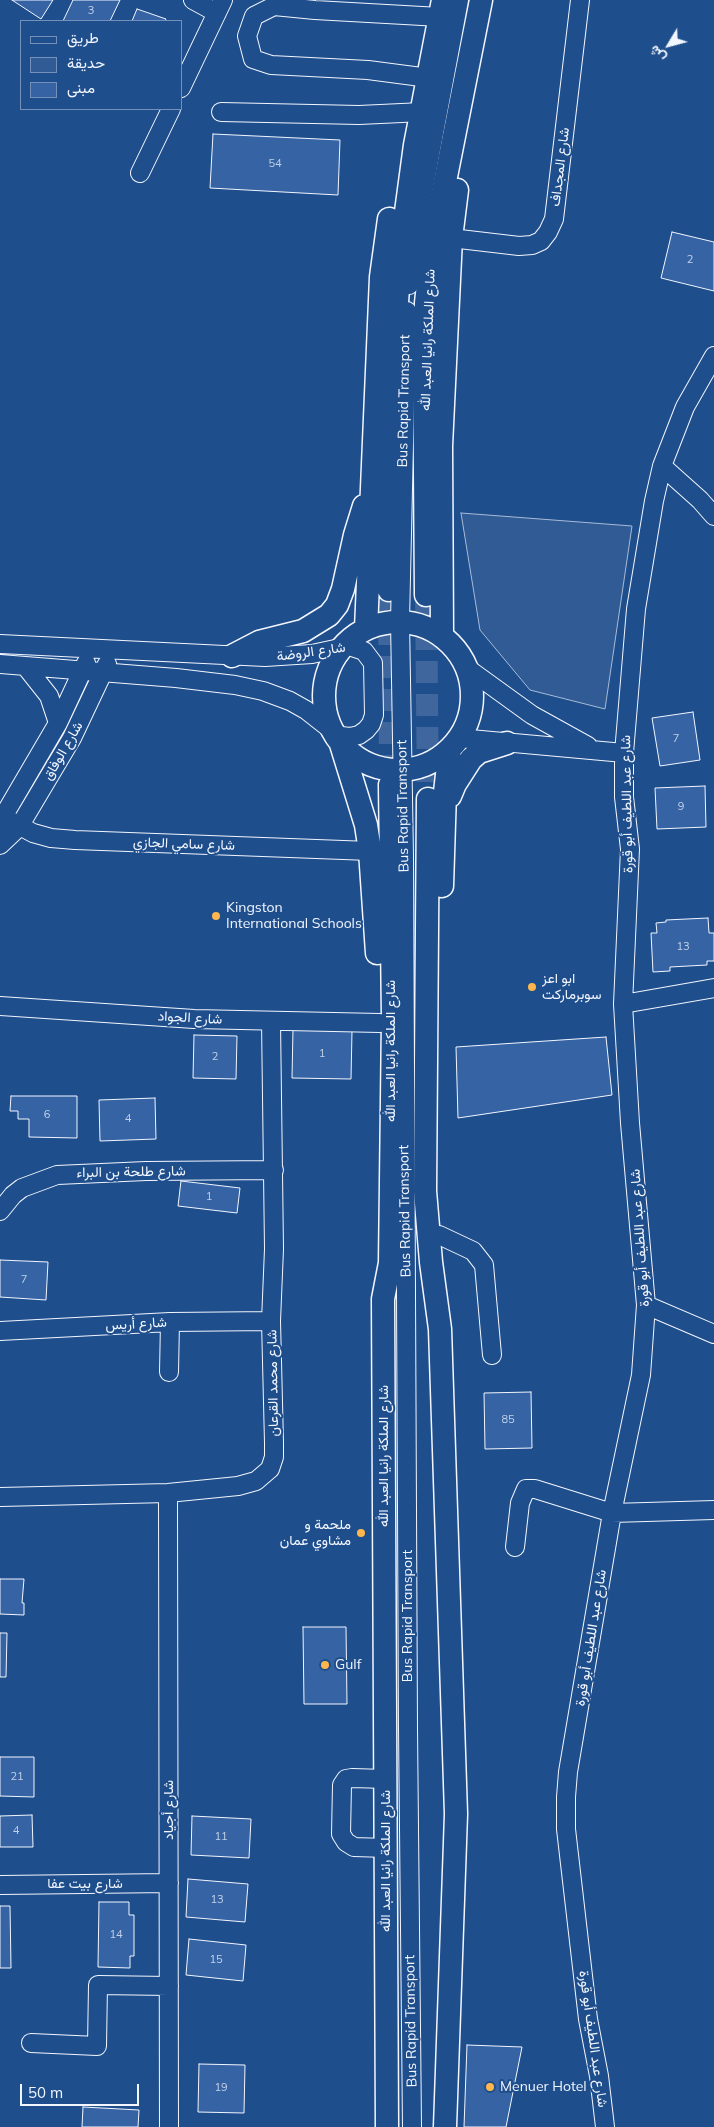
<!DOCTYPE html>
<meta charset="utf-8">
<style>
body{margin:0}
#map{position:relative;width:714px;height:2127px;overflow:hidden;background:#1f4e8c;font-family:Mulish,Vazirmatn,sans-serif}
canvas{display:block}
.legend{position:absolute;left:20px;top:20px;width:162px;height:90px;box-sizing:border-box;background:#1f4e8c;border:1px solid #7391ba;margin:0;padding:6px 9px;list-style:none;font-size:15px;color:#f2f6ff}
.legend li{display:flex;align-items:center;gap:10px;height:25px}
.legend b{width:25px;border:1px solid #7391ba}
.north{position:absolute;left:644px;top:20px;width:50px;height:50px;-webkit-text-stroke:4px #1f4e8c;paint-order:stroke;rotate:233deg;font-size:14px;font-weight:700;line-height:20px;text-align:center;color:#f2f6ff}
.north::after{content:'';display:block;margin:auto;width:18px;height:22px;background:#f2f6ff;clip-path:polygon(50% 0,100% 100%,50% 72%,0 100%)}
.scale{position:absolute;left:20px;top:2084px;width:119px;height:22px;box-sizing:border-box;border:2px solid #f2f6ff;border-top:0;padding-left:6px;font-size:15px;line-height:18px;white-space:nowrap;color:#f2f6ff;-webkit-text-stroke:4px #1f4e8c;paint-order:stroke}
</style>
<div id="map">
<canvas width="714" height="2127"></canvas>
<ul class="legend">
<li><b style="height:6px;background:#1f4e8c"></b>طريق</li>
<li><b style="height:14px;background:#305b95"></b>حديقة</li>
<li><b style="height:14px;background:#3563a3"></b>مبنى</li>
</ul>
<div class="north">ش</div>
<div class="scale">50 m</div>
</div>
<script>
const context = document.querySelector('canvas').getContext('2d');
context.lineJoin = 'round';
function fillPath(path, color) { context.fillStyle = color; context.fill(path, 'evenodd'); }
const poly = rows => new Path2D(rows.map(r => 'M' + r).join(''));
function trace(path, color, width, dash) { context.strokeStyle = color; context.lineWidth = width; context.lineCap = dash ? 'butt' : 'round'; context.setLineDash(dash || []); context.stroke(path); }
function write(font, color, halo, rows, align = 'center') {
  context.font = font + ' Mulish,Vazirmatn,sans-serif'; context.lineWidth = 4; context.setLineDash([]); context.textBaseline = 'middle'; context.strokeStyle = halo; context.fillStyle = color; for (const [text, x, y, turn = 0] of rows) {
    context.save(); context.translate(x, y); context.rotate((+turn || 0) * Math.PI / 180); context.textAlign = isNaN(turn) ? turn : align; if (halo) context.strokeText(text, 0, 0); context.fillText(text, 0, 0); context.restore();
  }
}
const green = poly([
 [461,513,632,526,605,709,530,690,480,630,461,513]
]);
fillPath(green, '#305b95');
trace(green, '#a8bbd7', 1);
const building = poly([
 [12,0,53,0,41,19,12,0],
 [73,0,120,0,110,21,63,21,73,0],
 [137,9,166,19,165,21,132,21,137,9],
 [213,134,340,140,338,195,210,188,213,134],
 [672,232,714,242,714,291,661,278,672,232],
 [693,712,700,760,660,766,652,718,693,712],
 [705,786,706,827,657,829,655,788,705,786],
 [708,918,709,933,714,933,714,961,707,961,707,965,670,967,670,971,653,972,651,933,657,933,656,923,666,922,666,920,708,918],
 [293,1029,352,1031,351,1079,292,1078,293,1029],
 [194,1035,237,1036,236,1079,193,1078,194,1035],
 [606,1037,612,1095,458,1118,456,1047,606,1037],
 [11,1096,77,1096,77,1138,29,1137,29,1119,18,1119,18,1111,10,1111,11,1096],
 [155,1098,156,1139,100,1141,99,1100,155,1098],
 [181,1181,240,1188,237,1213,178,1206,181,1181],
 [0,1260,48,1262,46,1300,0,1297,0,1260],
 [531,1392,532,1448,485,1449,484,1393,531,1392],
 [0,1579,24,1579,22,1603,24,1603,24,1615,0,1614,0,1579],
 [303,1627,346,1627,347,1704,304,1704,303,1627],
 [0,1633,7,1633,6,1677,0,1677,0,1633],
 [0,1757,34,1757,34,1797,0,1796,0,1757],
 [32,1815,33,1847,0,1847,0,1816,32,1815],
 [192,1816,251,1819,249,1858,191,1855,192,1816],
 [188,1879,248,1884,245,1922,186,1917,188,1879],
 [99,1902,129,1902,129,1915,134,1915,134,1956,130,1956,130,1968,98,1967,99,1902],
 [0,1906,10,1906,11,1968,0,1968,0,1906],
 [189,1939,246,1945,243,1981,186,1975,189,1939],
 [467,2045,522,2047,506,2127,464,2127,467,2045],
 [199,2064,245,2065,244,2113,198,2112,199,2064],
 [83,2107,139,2110,138,2127,82,2127,83,2107]
]);
fillPath(building, '#3563a3');
trace(building, '#f2f6ff', 1);
trace(poly([
 [389,590,390,785],
 [426,595,428,799]
]), '#3f679d', 22, [22, 11]);
const minor = poly([
 [193,0,217,13],
 [429,78,368,70,271,65,253,59,247,36,254,16,274,6,315,10,440,17],
 [181,88,223,0],
 [221,112,359,115,423,112],
 [140,173,171,109],
 [451,238,519,246,532,245,541,241,548,232,554,219,580,0],
 [409,285,418,219,459,0],
 [407,311,400,621,404,856,408,1728,412,2127],
 [662,466,700,500,714,516],
 [0,644,265,657,312,654,349,646,364,651,373,663,374,715,371,724,366,730,359,735,350,737,341,736,334,732,306,710,290,701,263,691,235,685,176,678,0,664],
 [26,667,49,696,58,723],
 [467,668,532,715,588,746],
 [459,738,624,753],
 [3,817,33,833,51,838,75,840,370,851],
 [0,826,3,817,58,723,86,663],
 [0,845,19,827,72,738,107,664],
 [623,1004,714,988],
 [0,1006,194,1019,380,1023],
 [0,1211,13,1195,22,1188,57,1175,146,1171,274,1170],
 [439,1235,473,1251,484,1265,492,1355],
 [646,1305,714,1334],
 [0,1331,170,1322,271,1321],
 [169,1372,170,1322],
 [168,1493,169,2127],
 [0,1497,168,1493,238,1486,256,1481,270,1469,274,1457,274,1443,271,1321,274,1249,271,1021],
 [515,1547,520,1503,526,1489,535,1489,612,1513,714,1510],
 [386,1779,352,1778,346,1779,342,1785,341,1834,346,1842,354,1847,386,1848],
 [0,1885,169,1883],
 [31,2043,97,2046,98,1985,169,1986],
 [605,2127,599,2076,588,2019,566,1829,566,1797,568,1772,612,1513,641,1375,646,1305,630,1123,623,1004,630,849,624,797,624,753,636,609,654,501,662,466,685,407,714,356]
]);
const major = poly([
 [389,590,393,355,401,249,415,145,443,0],
 [426,595,424,351,426,303,432,247,481,0],
 '324 696a74 74 0 1 1 148 0a74 74 0 1 1-148 0Z',
 [366,629,381,277,389,219],
 [442,635,441,446,451,238,457,190],
 [232,656,259,642,303,631,329,615,337,605,343,589,355,535,364,506],
 [340,741,366,825,370,851,377,953],
 [450,796,455,784,471,759,479,752,507,743],
 [428,799,425,1191,431,1262,440,1329,456,1814,445,2127],
 [442,886,445,792,450,749],
 [387,2127,383,1299,390,1263,393,1018,390,785]
]);
trace(minor, '#f2f6ff', 20);
trace(major, '#f2f6ff', 25);
trace(minor, '#1f4e8c', 18);
trace(major, '#1f4e8c', 22);
for (const [x, y, r, color] of [
 [216,916,5,"#ffb74d"],
 [532,987,5,"#ffb74d"],
 [361,1533,5,"#ffb74d"],
 [325,1665,5,"#ffb74d"],
 [490,2087,5,"#ffb74d"]
]) { const dot = new Path2D(); dot.arc(x, y, r, 0, 2 * Math.PI); context.fillStyle = color; context.fill(dot); trace(dot, '#1f4e8c', 2); }
write('11px', '#c3d1e8', null, [
 ["3",91,11],
 ["54",275,164],
 ["2",690,260],
 ["7",676,739],
 ["9",681,807],
 ["13",683,947],
 ["1",322,1054],
 ["2",215,1057],
 ["6",47,1115],
 ["4",128,1119],
 ["1",209,1197],
 ["7",24,1280],
 ["85",508,1420],
 ["21",17,1777],
 ["4",16,1831],
 ["11",221,1837],
 ["13",217,1900],
 ["14",116,1935],
 ["15",216,1960],
 ["19",221,2088]
]);
write('14px', '#f2f6ff', '#1f4e8c', [
 ["شارع المجداف",560,167,-83],
 ["شارع الملكة رانيا العبد الله",428,340,-88],
 ["Bus Rapid Transport",404,401,-89],
 ["شارع الروضة",311,652,-8],
 ["شارع الوفاق",63,751,-60],
 ["شارع عبد اللطيف أبو قورة",627,804,-91],
 ["Bus Rapid Transport",403,806,-91],
 ["شارع سامي الجازي",184,844,2],
 ["شارع الجواد",190,1018,3],
 ["شارع الملكة رانيا العبد الله",391,1051,-90],
 ["شارع طلحة بن البراء",131,1172,-1],
 ["Bus Rapid Transport",405,1211,-91],
 ["شارع عبد اللطيف أبو قورة",640,1238,-94],
 ["شارع أريس",136,1324,-3],
 ["شارع محمد القرعان",273,1383,-91],
 ["شارع الملكة رانيا العبد الله",384,1456,-90],
 ["Bus Rapid Transport",408,1616,-90],
 ["شارع عبد اللطيف أبو قورة",591,1638,-81],
 ["شارع أجياد",169,1810,-90],
 ["شارع الملكة رانيا العبد الله",386,1861,-90],
 ["شارع بيت عفا",85,1884],
 ["Bus Rapid Transport",411,2021,-91],
 ["شارع عبد اللطيف أبو قورة",593,2039,82]
]);
write('14px', '#f2f6ff', '#1f4e8c', [
 ["Kingston",226,908],
 ["International Schools",226,924],
 ["ابو اعز",542,979],
 ["سوبرماركت",542,995],
 ["ملحمة و",351,1525,"right"],
 ["مشاوي عمان",351,1541,"right"],
 ["Gulf",335,1665],
 ["Menuer Hotel",500,2087]
], 'left');
</script>
